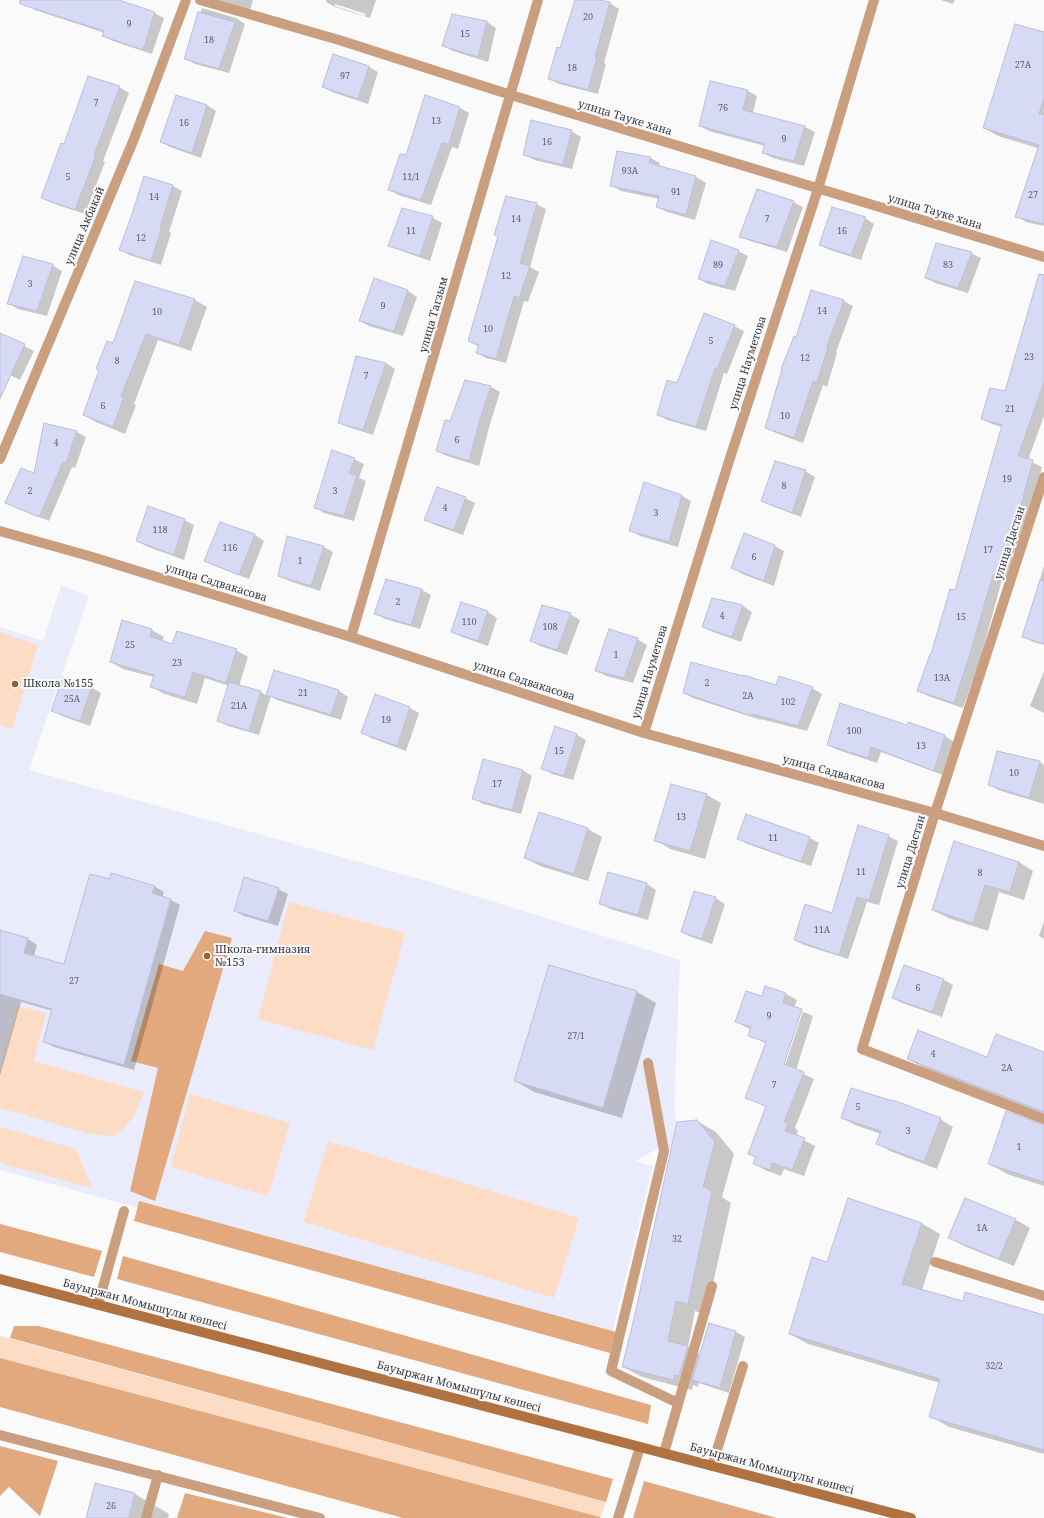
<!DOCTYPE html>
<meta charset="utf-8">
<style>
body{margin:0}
canvas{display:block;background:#fafafa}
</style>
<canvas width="1044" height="1518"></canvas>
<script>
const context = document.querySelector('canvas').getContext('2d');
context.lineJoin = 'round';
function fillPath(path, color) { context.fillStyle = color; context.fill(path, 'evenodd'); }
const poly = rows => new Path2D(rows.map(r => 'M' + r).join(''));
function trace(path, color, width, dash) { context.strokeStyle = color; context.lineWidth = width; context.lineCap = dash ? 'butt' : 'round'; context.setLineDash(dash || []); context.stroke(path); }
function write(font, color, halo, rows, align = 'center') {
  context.font = font + ' "Noto Serif",serif'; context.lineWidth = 4; context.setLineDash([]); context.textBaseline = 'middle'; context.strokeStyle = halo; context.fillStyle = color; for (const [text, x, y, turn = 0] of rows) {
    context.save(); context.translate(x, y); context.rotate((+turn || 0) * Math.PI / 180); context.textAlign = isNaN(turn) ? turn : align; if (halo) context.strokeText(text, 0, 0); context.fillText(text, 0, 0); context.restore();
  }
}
fillPath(poly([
 [61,585,89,596,29,770,434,883,680,960,674,1109,677,1122,671,1151,657,1149,635,1161,653,1166,611,1337,0,1170,0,627,43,641]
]), '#eaecfb');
fillPath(poly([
 [0,632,38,645,12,729,0,725],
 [289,902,405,933,373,1050,258,1019],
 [18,1006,46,1013,34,1061,144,1092,134,1116,121,1131,114,1136,90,1134,0,1108,0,1071],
 [190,1094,290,1123,268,1196,171,1167],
 [0,1127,76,1149,92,1188,0,1163],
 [328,1141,579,1218,554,1298,304,1222],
 [0,1336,606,1502,600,1517,0,1358]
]), '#fcdcc5');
fillPath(poly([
 [205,931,232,938,155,1201,130,1191,158,1068,131,1061,159,964,183,971],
 [139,1201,616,1332,610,1353,134,1221],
 [0,1224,102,1251,94,1277,0,1252],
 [123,1256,651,1405,648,1424,117,1279],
 [14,1326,39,1326,613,1479,606,1502,10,1338],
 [0,1358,600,1517,600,1518,403,1518,0,1407],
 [0,1446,58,1461,40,1516,9,1487,0,1496],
 [644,1481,777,1518,633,1518],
 [185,1493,288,1518,177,1518]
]), '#e2a97e');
fillPath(poly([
 [28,0,116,0,154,13,164,18,152,54,113,41,104,36,105,33,35,10,26,5],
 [217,0,253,0,250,10],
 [326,0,376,0,370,18,335,7,326,2],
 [335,4,366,14,365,16,335,6],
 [576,0,594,0,610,3,619,9,604,63,606,64,598,94,559,84,549,79,561,49],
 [941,0,955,0,953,4],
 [202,8,236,18,245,24,229,73,195,64,185,58],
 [453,16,487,22,496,28,488,62,453,51,443,46],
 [1044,33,1044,150,998,136,984,128],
 [334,55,369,67,378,72,368,104,332,92,323,87],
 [711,83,748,91,757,96,753,113,805,127,815,132,804,166,773,158,763,153,765,146,709,131,700,126],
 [119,87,129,93,103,161,105,162,85,214,52,203,42,198,64,145],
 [177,96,207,105,216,111,201,158,170,147,161,142],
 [425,97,460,108,469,113,458,149,452,147,431,205,398,195,389,189,407,157],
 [571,131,581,137,572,169,534,160,524,154],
 [650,158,660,163,658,167,696,177,706,183,695,220,667,212,657,207,659,199,621,191,611,185],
 [1044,175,1044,226,1026,222,1017,216],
 [145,177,173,186,182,191,169,232,171,233,161,265,129,255,120,249],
 [793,202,803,207,787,252,750,241,741,236],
 [536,204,546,209,530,267,539,272,528,302,524,301,506,363,486,358,477,353,479,347,469,341,499,237,495,235],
 [432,217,442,223,430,261,399,250,390,245],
 [865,218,874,224,861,260,830,250,820,245],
 [738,251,748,256,735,291,708,284,699,279],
 [971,253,981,258,968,293,935,283,926,277],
 [52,265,62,271,47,316,18,309,8,303],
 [1040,274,1044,275,1044,416,1028,460,1042,467,1010,582,1002,580,980,660,963,708,928,696,919,690,955,591,1002,427,992,424,982,419,1006,393],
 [375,279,408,291,417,297,403,336,369,326,360,321],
 [195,300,207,307,191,351,158,340,134,404,136,405,125,434,96,422,84,415,113,345],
 [844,301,853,306,836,352,837,353,827,387,823,385,803,443,776,433,766,428,797,338],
 [734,326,744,331,727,374,724,373,706,431,667,420,658,414,677,384],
 [0,334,34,351,20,380,0,370],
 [357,357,386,363,395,369,373,435,348,427,339,422],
 [466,381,491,387,500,392,490,424,479,466,447,456,437,451,450,423],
 [77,432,86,437,75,468,72,467,49,521,16,508,7,503],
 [354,459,364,464,359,478,366,481,354,521,324,513,315,507],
 [805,471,815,477,801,517,772,506,762,501],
 [682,496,691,501,678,547,640,536,631,530],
 [465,498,475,503,463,535,435,525,425,519],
 [184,520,194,525,184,560,146,546,137,541],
 [221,523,255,535,264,541,249,579,215,566,206,561],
 [744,535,775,546,784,551,774,586,742,574,733,568],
 [324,547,333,552,320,591,289,581,280,576],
 [1044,566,1044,645,1033,642,1023,636],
 [422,590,431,595,420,629,385,619,376,614],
 [713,599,743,606,752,612,741,642,713,632,703,627],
 [488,612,497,618,488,646,462,637,452,632],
 [570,614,580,620,567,655,540,646,531,641],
 [122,622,152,630,164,637,162,641,172,645,236,650,248,657,239,686,261,692,267,696,275,671,339,691,348,697,341,720,277,700,271,696,259,735,228,726,218,721,229,686,205,678,197,704,164,694,152,687,154,677,123,669,111,662],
 [637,639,647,645,633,683,606,676,596,670],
 [1044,671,1044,713,1030,706],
 [776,686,812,688,822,694,807,731,761,719,761,720,693,698,684,693],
 [91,687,101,693,90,726,62,716,53,711],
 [375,695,410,708,419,713,406,751,371,738,362,732],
 [909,723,945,736,954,742,943,775,881,752,877,763,838,750,828,745,908,726],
 [556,728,577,735,586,740,573,780,552,774,543,768],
 [1040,762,1044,765,1044,804,998,790,989,784],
 [522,770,532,776,521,814,483,804,473,798],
 [707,795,721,803,705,859,670,849,656,840],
 [540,814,588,829,602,837,588,881,540,866,525,858],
 [888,836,898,841,879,905,867,902,848,959,804,945,795,940,832,914],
 [738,838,810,838,819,843,811,866,747,844],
 [1019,862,1033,871,1024,900,999,892,988,931,948,918,933,910],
 [609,873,647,884,656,890,648,920,610,909,600,903],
 [154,886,164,892,162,897,171,900,180,905,134,1070,54,1047,44,1041,53,1011,21,1002,0,1076,0,931,28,939,37,945,34,956,65,965],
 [278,889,288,894,278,926,244,916,235,911],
 [715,898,725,904,712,944,691,937,682,932],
 [1044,921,1044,939,1039,936],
 [549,966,637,992,656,1003,622,1118,534,1092,515,1081],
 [944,980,953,985,942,1017,902,1003,893,998],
 [786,994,797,1000,794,1008,813,1016,796,1070,814,1079,795,1128,798,1131,796,1136,815,1146,804,1176,784,1169,781,1176,765,1170,754,1163,756,1158,749,1153,767,1107,746,1097,767,1044,749,1035,751,1030,737,1022,763,998],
 [801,1011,803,1011,784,1069,782,1069],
 [1044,1054,1044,1114,926,1069,908,1059,988,1058],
 [842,1118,940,1119,953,1127,937,1169,890,1151,877,1143,881,1134,855,1125],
 [697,1121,716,1132,734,1154,722,1197,731,1203,706,1314,695,1311,688,1347,700,1354,709,1324,736,1332,745,1337,729,1393,699,1383,698,1387,693,1385,692,1390,642,1377,623,1367],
 [1044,1126,1044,1186,1007,1174,990,1164],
 [1016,1220,1030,1228,1014,1266,964,1246,950,1238],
 [921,1223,940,1234,922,1290,963,1303,1044,1316,1044,1454,949,1427,930,1416,940,1383,808,1344,790,1334,828,1263],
 [96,1484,135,1494,169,1514,168,1518,87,1518]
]), '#0003');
const building = poly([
 [20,0,119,0,155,12,143,50,102,36,104,31,20,4,20,0],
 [575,0,599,0,610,2,595,57,597,57,588,90,548,79,557,47,560,48,575,0],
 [198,12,235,22,219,69,184,59,198,12],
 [452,14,487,21,478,57,442,46,452,14],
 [1015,24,1044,32,1044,98,1039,114,1044,115,1044,224,1015,217,1039,145,983,128,1015,24],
 [333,54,369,66,358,99,322,87,333,54],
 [88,76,120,86,94,155,96,155,75,210,41,198,61,143,64,144,88,76],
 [710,81,748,90,743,110,805,126,794,161,762,153,765,144,699,126,710,81],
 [176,95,207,105,192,153,160,142,176,95],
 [425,95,460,107,449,144,442,143,421,200,388,190,400,154,406,155,425,95],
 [531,120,572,130,563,165,523,155,531,120],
 [617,151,651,157,649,163,696,176,686,215,656,207,659,196,610,186,617,151],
 [144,176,173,185,160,227,162,227,151,261,119,250,132,214,144,176],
 [757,189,794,201,777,247,739,237,757,189],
 [506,196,537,203,520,263,530,266,519,298,514,296,496,359,476,353,479,345,468,341,498,236,494,235,506,196],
 [832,207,866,217,851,255,819,245,832,207],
 [402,208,433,216,420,256,388,246,402,208],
 [711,240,739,250,725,286,698,279,711,240],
 [936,243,972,252,958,288,925,278,936,243],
 [23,256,53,264,37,311,7,304,23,256],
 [1039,274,1044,275,1044,382,1018,456,1033,460,1014,532,1015,532,1000,577,993,575,970,654,954,703,917,691,930,654,931,654,950,589,955,590,1002,425,981,419,990,388,1005,391,1039,274],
 [374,278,408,290,394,331,359,321,374,278],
 [135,281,195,299,179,345,146,334,121,396,124,397,113,427,83,415,99,370,96,369,107,341,113,343,135,281],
 [811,290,844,300,827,346,828,347,817,382,813,381,794,438,765,428,782,369,781,369,794,336,796,337,811,290],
 [704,313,735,325,717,369,715,368,696,427,657,415,667,380,677,383,704,313],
 [0,333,25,344,0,399,0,333],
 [356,356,386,363,363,430,338,423,356,356],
 [465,380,491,386,480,419,469,461,436,451,445,420,450,421,465,380],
 [44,423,77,431,66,463,63,462,39,517,5,503,21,468,34,473,44,423],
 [332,450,355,458,349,473,357,475,344,516,314,508,332,450],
 [775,461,806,470,792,513,761,501,775,461],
 [644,482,682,495,669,542,629,531,644,482],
 [437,487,466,497,454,530,424,520,437,487],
 [148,506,185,519,174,555,136,541,148,506],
 [220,522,255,534,239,575,204,561,220,522],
 [744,533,775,545,764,581,731,568,744,533],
 [287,536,324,546,311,586,278,576,287,536],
 [386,579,422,589,411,625,374,614,386,579],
 [1040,580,1044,581,1044,644,1022,637,1040,580],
 [712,598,743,605,732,637,702,627,712,598],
 [461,602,488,611,478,641,451,632,461,602],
 [542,605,571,613,557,650,530,641,542,605],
 [122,620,152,629,150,636,172,644,177,631,237,649,226,683,193,672,185,697,150,687,154,675,110,662,122,620],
 [609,629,638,638,624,678,595,671,609,629],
 [691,662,743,676,743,675,776,685,779,676,813,687,798,726,752,714,751,716,683,693,691,662],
 [274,670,339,690,331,715,266,695,274,670],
 [63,677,92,686,80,721,51,711,63,677],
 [229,682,261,691,249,731,217,721,229,682],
 [375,694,410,707,397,746,361,733,375,694],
 [840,703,907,725,908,722,945,735,934,771,871,747,868,758,827,745,840,703],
 [555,726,577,734,564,776,541,769,555,726],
 [997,751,1040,761,1029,798,988,785,997,751],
 [483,759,523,770,512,810,472,799,483,759],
 [671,784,707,794,690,851,654,841,671,784],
 [539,812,588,828,574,874,524,858,539,812],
 [746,814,810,837,801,862,737,839,746,814],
 [858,825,889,835,869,900,857,897,839,955,794,940,805,904,832,913,858,825],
 [954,841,1019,862,1010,892,985,885,973,923,932,910,954,841],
 [608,872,647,883,638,915,599,904,608,872],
 [111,873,155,886,152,893,171,899,124,1065,43,1042,52,1009,0,994,0,930,28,938,24,953,64,964,90,874,110,879,111,873],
 [244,877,279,888,268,921,234,911,244,877],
 [694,891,716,897,702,939,681,932,694,891],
 [549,965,637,991,603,1108,514,1081,549,965],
 [904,965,944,979,932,1012,892,998,904,965],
 [765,986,786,993,783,1003,802,1009,784,1064,804,1072,784,1122,788,1123,785,1131,805,1138,792,1170,772,1163,770,1170,753,1164,756,1157,748,1154,766,1106,745,1098,766,1042,748,1036,751,1027,735,1022,746,991,762,996,765,986],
 [918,1030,987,1057,996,1034,1044,1052,1044,1112,907,1059,918,1030],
 [851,1088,893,1101,893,1100,941,1118,924,1162,876,1144,881,1131,841,1118,851,1088],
 [1006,1111,1044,1125,1044,1182,988,1164,1006,1111],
 [697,1120,715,1142,703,1187,712,1191,688,1304,676,1301,668,1341,688,1346,679,1376,675,1375,673,1380,622,1367,634,1318,677,1122,697,1120],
 [848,1198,922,1223,902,1284,963,1301,965,1292,1044,1315,1044,1450,929,1417,940,1379,789,1334,812,1257,827,1262,848,1198],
 [965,1198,1016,1219,999,1259,948,1238,965,1198],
 [709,1323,736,1331,720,1388,692,1380,709,1323],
 [95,1483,135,1493,129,1518,86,1518,95,1483]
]);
fillPath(building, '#d6daf4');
trace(building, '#bbbfdb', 1);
trace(poly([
 [648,1063,664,1151,611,1371,678,1403],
 [935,1262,1044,1296],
 [98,1305,124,1211],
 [0,1435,320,1518],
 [664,1453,712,1286],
 [712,1466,743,1366],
 [146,1518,158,1475],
 [618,1518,640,1447]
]), '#ca9f80', 10);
trace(poly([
 [200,0,339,40,511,95,1044,257],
 [0,459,134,139,186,0],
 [1044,477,935,813,862,1049,1044,1119],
 [351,637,538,0],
 [644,733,729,461,818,189,874,0]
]), '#ca9f80', 10);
trace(poly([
 [0,531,89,556,351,637,644,733,935,813,1044,846]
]), '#ca9f80', 10);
trace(poly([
 [0,1279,911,1518]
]), '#b07241', 10);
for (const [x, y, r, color] of [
 [15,684,4,"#9f5f28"],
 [207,956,4,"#9f5f28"]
]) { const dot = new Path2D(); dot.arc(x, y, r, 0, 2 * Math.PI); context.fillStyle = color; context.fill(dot); trace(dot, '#fafafa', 1.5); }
write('9px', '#5f606f', null, [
 ["20",588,17],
 ["9",129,24],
 ["15",465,34],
 ["18",209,40],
 ["27А",1023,65],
 ["18",572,68],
 ["97",345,76],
 ["7",96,103],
 ["76",723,108],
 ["13",436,121],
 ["16",184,123],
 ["9",784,139],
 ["16",547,142],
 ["93А",630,171],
 ["5",68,177],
 ["11/1",411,177],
 ["91",676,192],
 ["27",1033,195],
 ["14",154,197],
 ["14",516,219],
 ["7",767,219],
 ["11",411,231],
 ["16",842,231],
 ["12",141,238],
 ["89",718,265],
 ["83",948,265],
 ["12",506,276],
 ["3",30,284],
 ["9",383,306],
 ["14",822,311],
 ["10",157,312],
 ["10",488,329],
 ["5",711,341],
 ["23",1029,357],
 ["12",805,358],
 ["8",117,361],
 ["7",366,376],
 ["6",103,406],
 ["21",1010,409],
 ["10",785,416],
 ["6",457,440],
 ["4",56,443],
 ["19",1007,479],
 ["8",784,486],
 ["2",30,491],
 ["3",335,491],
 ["4",445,508],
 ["3",656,513],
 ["118",160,530],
 ["116",230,548],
 ["17",988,550],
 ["6",754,557],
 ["1",300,561],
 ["2",398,602],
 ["4",722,616],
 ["15",961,617],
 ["110",469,622],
 ["108",550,627],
 ["25",130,645],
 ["1",616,655],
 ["23",177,663],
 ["13А",942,678],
 ["2",707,683],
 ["21",303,693],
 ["2А",748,696],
 ["25А",72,699],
 ["102",788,702],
 ["21А",239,706],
 ["19",386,720],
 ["100",854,731],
 ["13",921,746],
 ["15",559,751],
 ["10",1014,773],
 ["17",497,784],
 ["13",681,817],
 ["11",773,838],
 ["11",861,872],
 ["8",980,873],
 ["11А",822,930],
 ["27",74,981],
 ["6",918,988],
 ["9",769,1016],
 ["27/1",576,1036],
 ["4",933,1054],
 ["2А",1007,1068],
 ["7",774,1085],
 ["5",858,1107],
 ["3",908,1131],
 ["1",1019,1147],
 ["1А",982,1228],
 ["32",677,1239],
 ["32/2",994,1366],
 ["26",111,1506]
]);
write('11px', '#373843', '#fafafa', [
 ["улица Тауке хана",625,118,17],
 ["улица Тауке хана",935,212,17],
 ["улица Акбакай",85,226,-67],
 ["улица Тагзым",434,315,-74],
 ["улица Науметова",748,363,-72],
 ["улица Дастан",1010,543,-72],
 ["улица Садвакасова",216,583,17],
 ["улица Науметова",650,672,-73],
 ["улица Садвакасова",524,681,18],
 ["улица Садвакасова",834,773,15],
 ["улица Дастан",911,852,-73],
 ["Бауыржан Момышұлы көшесі",145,1305,15],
 ["Бауыржан Момышұлы көшесі",459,1387,15],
 ["Бауыржан Момышұлы көшесі",772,1469,15]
]);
write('11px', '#373843', '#fafafa', [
 ["Школа №155",23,684],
 ["Школа-гимназия",215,950],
 ["№153",215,963]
], 'left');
</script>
